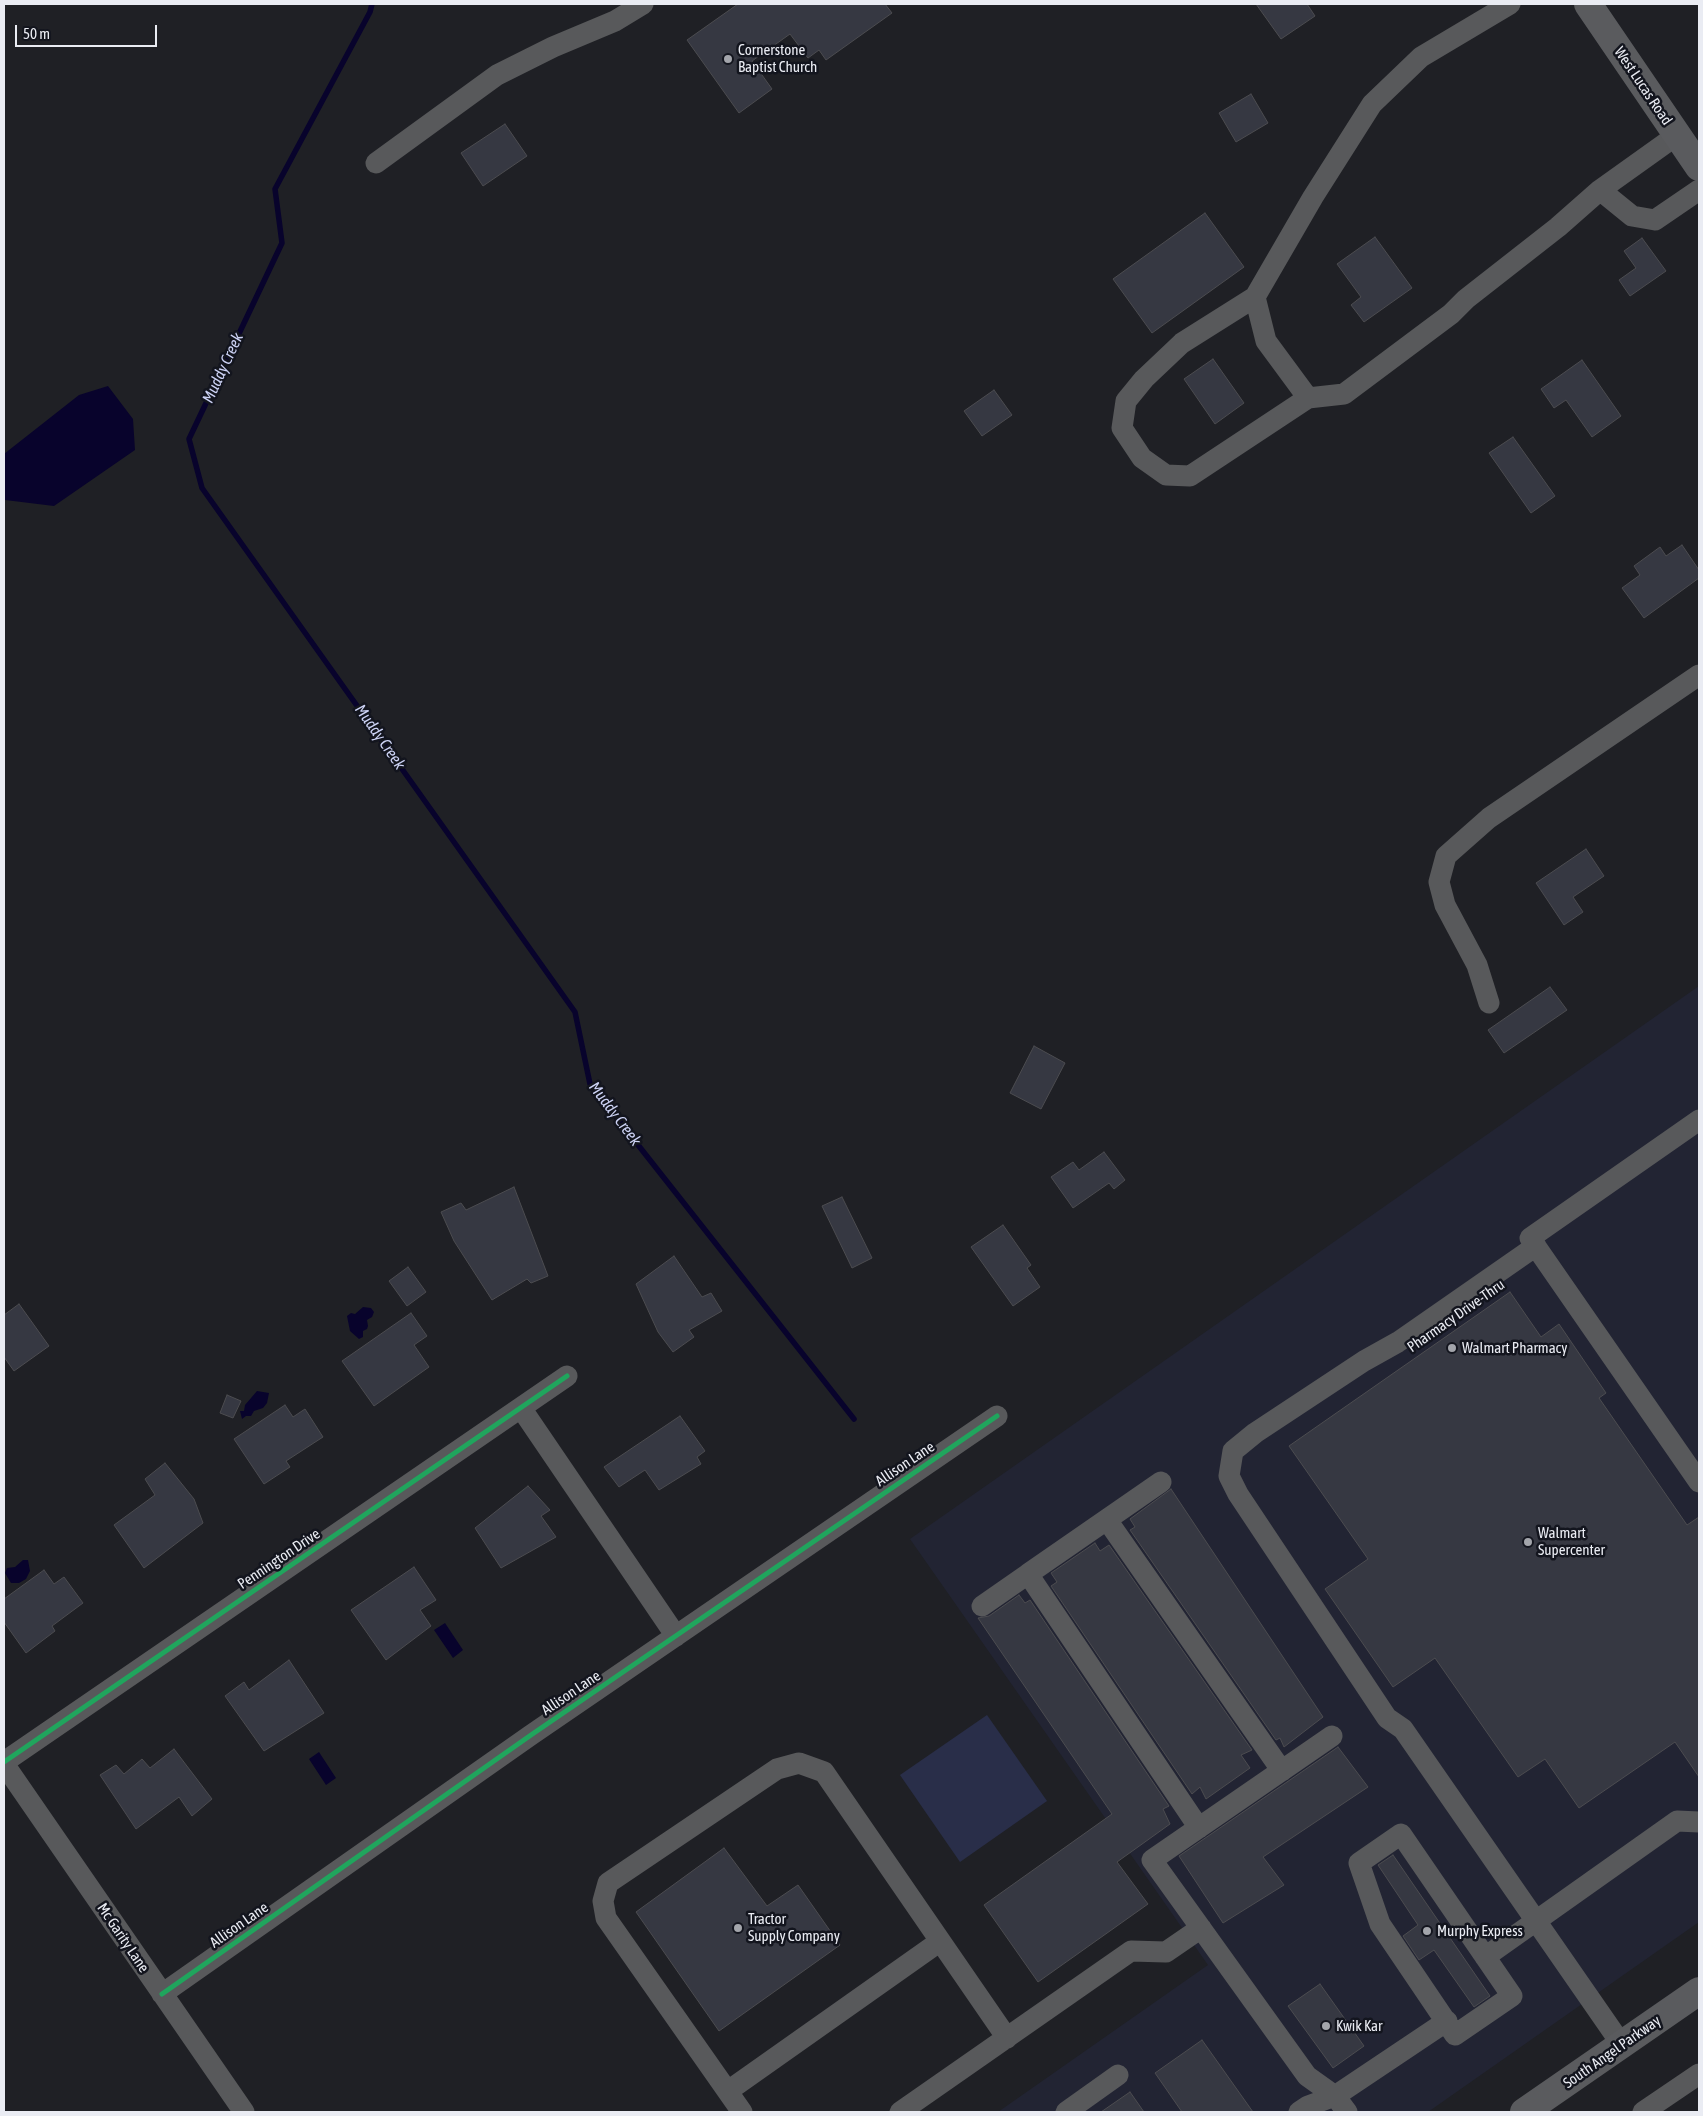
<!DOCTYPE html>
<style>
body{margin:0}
#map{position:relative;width:1703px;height:2116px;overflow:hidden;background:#1f2025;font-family:"Asap Condensed",sans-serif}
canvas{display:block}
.frame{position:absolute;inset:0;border:5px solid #eaecf3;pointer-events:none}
.scale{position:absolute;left:15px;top:25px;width:142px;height:22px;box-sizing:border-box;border:2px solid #eaecf3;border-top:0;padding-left:6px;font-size:15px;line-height:18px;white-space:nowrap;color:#eaecf3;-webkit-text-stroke:4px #13151e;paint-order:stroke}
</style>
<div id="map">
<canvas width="1703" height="2116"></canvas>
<div class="frame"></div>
<div class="scale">50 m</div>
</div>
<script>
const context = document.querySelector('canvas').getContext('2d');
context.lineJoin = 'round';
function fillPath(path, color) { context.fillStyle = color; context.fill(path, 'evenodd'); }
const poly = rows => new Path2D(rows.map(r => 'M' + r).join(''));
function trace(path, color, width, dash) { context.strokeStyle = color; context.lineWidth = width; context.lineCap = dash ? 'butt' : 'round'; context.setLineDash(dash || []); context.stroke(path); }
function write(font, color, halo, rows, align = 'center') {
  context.font = font + ' "Asap Condensed",sans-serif'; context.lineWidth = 5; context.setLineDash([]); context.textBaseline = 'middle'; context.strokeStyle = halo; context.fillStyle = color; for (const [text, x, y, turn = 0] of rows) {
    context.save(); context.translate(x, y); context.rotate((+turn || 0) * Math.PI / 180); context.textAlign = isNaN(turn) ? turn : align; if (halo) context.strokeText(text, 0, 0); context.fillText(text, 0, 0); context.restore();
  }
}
fillPath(poly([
 [1699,986,1699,1922,1428,2112,998,2112,1208,1965,910,1539]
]), '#222433');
fillPath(poly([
 [987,1715,1047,1801,960,1862,900,1775]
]), '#292e49');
fillPath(poly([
 [108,386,133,419,135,450,54,506,5,500,4,454,79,395],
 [363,1307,371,1308,374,1312,372,1317,367,1320,368,1326,367,1329,363,1331,363,1337,359,1339,350,1331,347,1316,351,1313,355,1314],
 [257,1391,269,1393,267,1403,263,1408,254,1411,251,1416,246,1416,242,1419,240,1411,244,1411,245,1405],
 [23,1560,28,1560,30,1571,26,1579,19,1583,11,1583,5,1573,7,1568,15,1567],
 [445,1623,463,1650,453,1658,434,1630],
 [319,1752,336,1778,326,1785,309,1759]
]), '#08032c');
trace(poly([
 [372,4,370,12,275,189,282,243,189,439,202,488,575,1012,590,1084,854,1419]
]), '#08032c', 5.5);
const building = poly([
 [738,4,885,4,892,13,826,60,819,50,808,58,790,34,752,61,772,89,739,113,687,40,738,4],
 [1256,4,1307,4,1315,16,1281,39,1256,4],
 [1251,94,1268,123,1236,142,1219,113,1251,94],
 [505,124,527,156,483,186,461,153,505,124],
 [1205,213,1244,267,1152,333,1113,279,1205,213],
 [1375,237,1412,288,1364,322,1351,305,1361,297,1337,264,1375,237],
 [1642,238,1666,271,1630,296,1619,280,1636,268,1624,251,1642,238],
 [1213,359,1244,403,1215,424,1184,379,1213,359],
 [1582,360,1621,416,1592,437,1566,400,1554,408,1541,389,1582,360],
 [994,390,1012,415,982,436,964,411,994,390],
 [1513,437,1555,496,1531,513,1489,453,1513,437],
 [1682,545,1699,570,1699,578,1644,618,1622,588,1640,575,1634,566,1660,547,1666,556,1682,545],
 [1586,849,1604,876,1573,897,1583,912,1564,925,1536,883,1586,849],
 [1550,987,1567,1010,1504,1053,1488,1030,1550,987],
 [1034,1046,1065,1063,1041,1109,1010,1093,1034,1046],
 [1104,1152,1125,1180,1114,1189,1109,1183,1073,1208,1051,1177,1073,1162,1079,1170,1104,1152],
 [514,1187,548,1276,531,1283,527,1279,492,1300,454,1241,441,1212,461,1203,466,1210,514,1187],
 [842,1197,872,1258,852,1268,822,1206,842,1197],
 [1003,1225,1031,1265,1027,1268,1040,1287,1013,1306,971,1247,1003,1225],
 [674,1256,702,1297,711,1293,722,1311,689,1330,694,1337,673,1352,658,1332,636,1284,674,1256],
 [408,1267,426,1292,407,1306,389,1281,408,1267],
 [1510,1292,1541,1337,1559,1324,1606,1393,1599,1398,1687,1525,1699,1517,1699,1777,1675,1742,1579,1808,1545,1759,1518,1777,1435,1658,1393,1687,1325,1589,1368,1559,1289,1446,1510,1292],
 [19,1304,49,1346,14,1371,4,1357,4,1315,19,1304],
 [411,1313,427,1336,414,1345,429,1367,374,1406,342,1361,411,1313],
 [227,1395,241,1401,233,1418,220,1413,227,1395],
 [285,1405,293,1417,305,1409,323,1437,286,1461,290,1467,264,1484,234,1439,285,1405],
 [680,1416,705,1451,697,1457,701,1464,659,1490,645,1470,619,1487,604,1467,680,1416],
 [165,1463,194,1499,203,1523,144,1568,114,1525,155,1495,145,1479,165,1463],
 [528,1486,550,1510,541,1516,556,1537,501,1568,475,1528,528,1486],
 [1171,1489,1323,1717,1284,1747,1280,1738,1276,1740,1130,1530,1135,1527,1130,1519,1171,1489],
 [1095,1543,1100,1551,1109,1545,1252,1750,1241,1755,1250,1768,1206,1799,1200,1787,1192,1794,1051,1586,1057,1582,1051,1573,1095,1543],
 [414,1567,436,1600,420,1610,431,1626,386,1660,351,1610,414,1567],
 [44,1570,54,1584,64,1577,83,1603,52,1626,55,1631,26,1653,4,1622,4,1599,44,1570],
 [1019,1595,1025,1603,1030,1600,1169,1806,1163,1809,1170,1824,1117,1862,1148,1904,1038,1982,984,1905,1112,1814,978,1618,989,1616,1019,1595],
 [289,1660,324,1713,264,1751,225,1696,244,1682,249,1690,289,1660],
 [1338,1747,1368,1787,1263,1857,1284,1885,1223,1923,1179,1856,1338,1747],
 [174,1749,212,1799,192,1816,179,1797,136,1829,100,1775,116,1765,124,1774,142,1759,150,1768,174,1749],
 [724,1848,767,1906,798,1885,840,1945,719,2031,636,1912,724,1848],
 [1393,1855,1490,1996,1474,2007,1434,1950,1419,1960,1403,1936,1418,1925,1378,1865,1393,1855],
 [1320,1984,1364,2046,1333,2068,1288,2006,1320,1984],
 [1202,2040,1253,2112,1182,2112,1155,2073,1202,2040],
 [1130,2092,1144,2112,1101,2112,1130,2092]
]);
fillPath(building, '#363842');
trace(building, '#4c4c50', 1);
trace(poly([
 [1510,4,1421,57,1372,104,1313,197,1255,297,1266,341,1308,398,1344,394,1451,314,1466,299,1558,227,1600,190,1677,135],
 [376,163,497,75,553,47,615,21,643,4],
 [1600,190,1632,216,1655,220,1699,190],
 [1255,297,1182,343,1144,379,1126,401,1122,428,1142,458,1166,475,1190,476,1308,398],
 [1489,1003,1477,965,1445,905,1439,882,1446,856,1489,818,1699,675],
 [1699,1120,1530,1238,1699,1482],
 [1536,1246,1398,1342,1364,1361,1255,1433,1233,1451,1229,1476,1238,1494,1387,1718,1403,1729,1622,2045],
 [521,1408,676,1636],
 [1107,1520,1282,1771],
 [1028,1574,1161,1482],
 [982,1606,1028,1574,1199,1828],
 [1332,1736,1152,1860,1307,2076,1335,2096,1347,2112],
 [4,1762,567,1376],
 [4,1764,244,2112],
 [1401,1834,1512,1996,1455,2035,1380,1924,1359,1863,1401,1834],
 [1485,1957,1677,1821,1699,1822],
 [162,1994,531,1735,997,1416],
 [728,2091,939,1942],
 [742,2112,606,1918,603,1901,608,1883,777,1769,799,1763,824,1772,1007,2038],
 [900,2112,1131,1951,1166,1952,1201,1928],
 [1066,2112,1118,2075],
 [1299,2112,1308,2106,1335,2096,1447,2021],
 [1643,2112,1699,2074]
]), '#58595b', 21);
trace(poly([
 [1588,4,1699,167],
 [1524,2112,1699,1991]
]), '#5a5b5e', 28);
trace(poly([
 [4,1762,567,1376],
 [162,1994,531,1735,997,1416]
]), '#20a55d', 5);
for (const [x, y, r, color] of [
 [728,59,5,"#a3a5ab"],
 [1452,1348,5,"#a3a5ab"],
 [1528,1542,5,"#a3a5ab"],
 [738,1928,5,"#a3a5ab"],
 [1427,1931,5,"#a3a5ab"],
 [1326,2026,5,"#a3a5ab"]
]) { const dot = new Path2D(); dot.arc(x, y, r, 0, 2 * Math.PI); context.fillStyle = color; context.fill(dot); trace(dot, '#13151e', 2); }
write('15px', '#eaecf3', '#13151e', [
 ["Cornerstone",738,50],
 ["Baptist Church",738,67],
 ["Walmart Pharmacy",1462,1348],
 ["Walmart",1538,1533],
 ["Supercenter",1538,1550],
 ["Tractor",748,1919],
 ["Supply Company",748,1936],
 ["Murphy Express",1437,1931],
 ["Kwik Kar",1336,2026]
], 'left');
write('15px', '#eaecf3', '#13151e', [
 ["West Lucas Road",1643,86,56],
 ["Pharmacy Drive-Thru",1456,1316,-35],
 ["Allison Lane",905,1464,-34],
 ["Pennington Drive",279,1559,-34],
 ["Allison Lane",571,1693,-34],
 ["Allison Lane",239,1925,-35],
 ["Mc Garity Lane",123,1938,56],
 ["South Angel Parkway",1612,2052,-35]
]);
write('italic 16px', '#cdd3f5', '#13151e', [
 ["Muddy Creek",223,368,-65],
 ["Muddy Creek",380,737,55],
 ["Muddy Creek",615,1114,53]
]);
</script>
